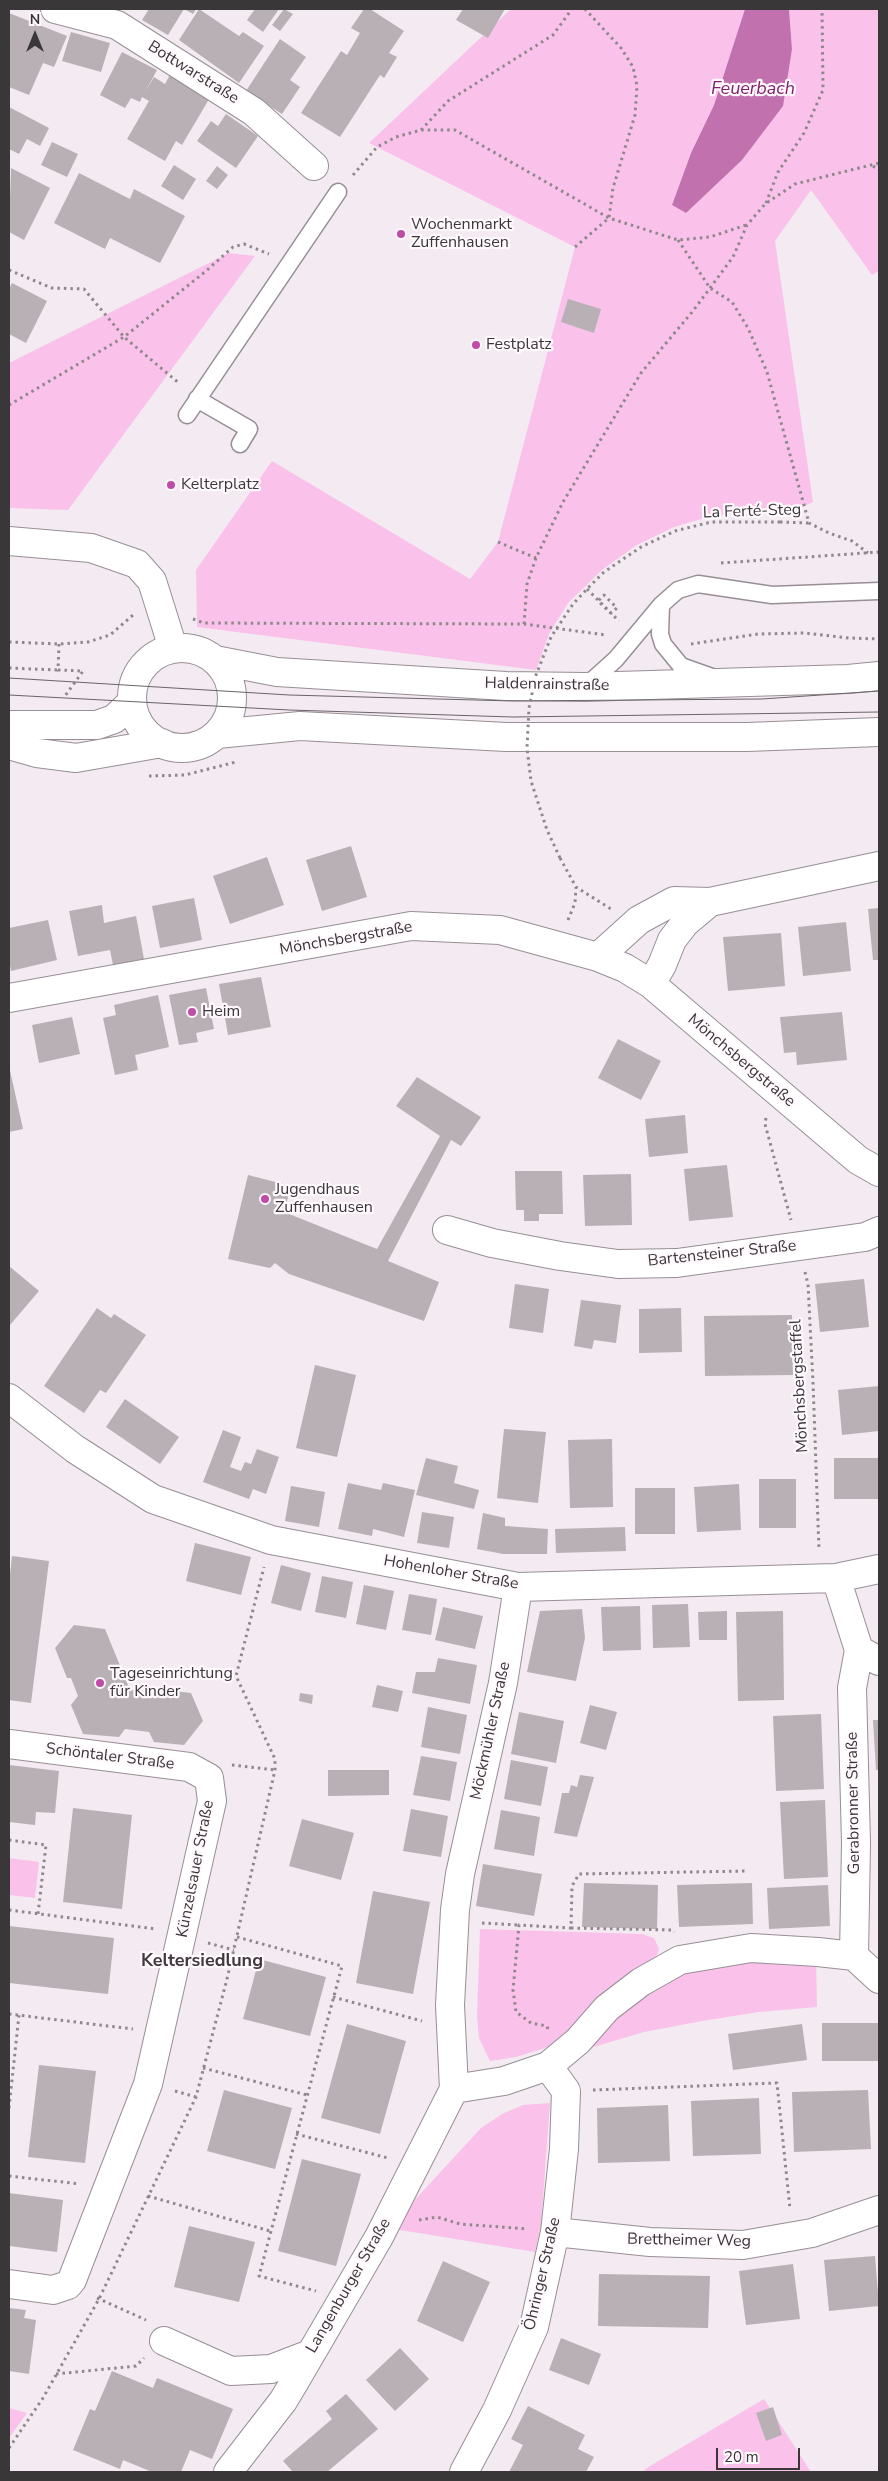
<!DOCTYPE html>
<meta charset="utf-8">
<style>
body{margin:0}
#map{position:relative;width:888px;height:2481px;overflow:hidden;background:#f4eaf1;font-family:"Nunito Sans",sans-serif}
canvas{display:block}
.frame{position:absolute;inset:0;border:10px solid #3a3739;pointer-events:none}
.north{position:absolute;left:10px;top:10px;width:50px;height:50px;-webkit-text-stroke:4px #fff9fd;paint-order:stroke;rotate:0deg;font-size:14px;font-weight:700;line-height:20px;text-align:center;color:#3a3739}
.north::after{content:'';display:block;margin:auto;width:18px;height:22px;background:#3a3739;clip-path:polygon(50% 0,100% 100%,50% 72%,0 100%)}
.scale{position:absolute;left:716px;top:2448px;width:84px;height:22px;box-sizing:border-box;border:2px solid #3a3739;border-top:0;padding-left:6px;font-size:15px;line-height:18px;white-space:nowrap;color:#3a3739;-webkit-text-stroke:4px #fff9fd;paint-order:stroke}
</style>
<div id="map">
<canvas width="888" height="2481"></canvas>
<div class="frame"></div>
<div class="north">N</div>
<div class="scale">20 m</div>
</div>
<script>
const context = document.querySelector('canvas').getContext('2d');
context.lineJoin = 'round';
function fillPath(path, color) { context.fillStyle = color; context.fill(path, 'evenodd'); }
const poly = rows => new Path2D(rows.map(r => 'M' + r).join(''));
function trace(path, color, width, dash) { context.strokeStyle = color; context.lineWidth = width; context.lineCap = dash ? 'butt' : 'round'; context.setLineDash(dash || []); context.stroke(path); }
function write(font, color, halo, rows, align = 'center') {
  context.font = font + ' "Nunito Sans",sans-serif'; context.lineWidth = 4.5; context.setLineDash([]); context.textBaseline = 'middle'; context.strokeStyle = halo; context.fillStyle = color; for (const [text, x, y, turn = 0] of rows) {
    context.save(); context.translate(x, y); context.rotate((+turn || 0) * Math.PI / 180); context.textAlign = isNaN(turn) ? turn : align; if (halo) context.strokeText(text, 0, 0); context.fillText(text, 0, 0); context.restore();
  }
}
fillPath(poly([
 [511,9,745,9,714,105,691,153,672,205,686,213,792,49,789,9,879,9,879,271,872,275,811,190,775,241,813,502,788,513,745,512,708,517,674,527,637,545,603,569,568,603,549,634,536,670,197,627,196,570,272,461,470,579,498,542,575,247,369,143],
 [229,253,255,256,68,510,9,508,9,363],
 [9,1858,39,1862,35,1898,9,1895],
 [480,1929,642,1934,654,1938,659,1949,657,1955,564,2042,516,2057,490,2061,479,2038,477,2017],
 [701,1960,816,1960,817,2007,759,2012,702,2021,644,2032,590,2048,635,1997],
 [550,2103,541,2224,535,2252,394,2229,411,2204,481,2128,502,2114,523,2105],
 [764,2399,811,2472,644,2472,645,2469],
 [9,2408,27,2413,9,2438]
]), '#fac2ea');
fillPath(poly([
 [745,9,789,9,792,49,783,106,742,160,686,213,672,205,691,153,714,105]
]), '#c172ae');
fillPath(poly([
 [149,9,196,9,193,14,184,9,168,35,142,20],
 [199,9,239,36,243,32,264,46,239,83,179,40],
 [255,9,279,9,263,32,247,20],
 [284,9,293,14,280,31,272,25],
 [364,9,370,9,404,31,389,53,397,57,384,78,380,75,340,137,301,113,341,51,347,55,360,33,351,28],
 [463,9,505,9,488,38,456,20],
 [9,13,67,36,54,67,43,63,29,95,9,87],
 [71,32,110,43,101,72,62,61],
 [280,39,306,57,290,80,300,87,282,114,246,91],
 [122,52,157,70,145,92,154,77,165,84,172,71,212,94,182,145,176,141,165,161,127,139,149,101,142,97,140,102,131,98,125,108,100,95],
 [9,107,49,128,40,146,27,139,19,154,9,149],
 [226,114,258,136,236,168,197,141,211,121,218,126],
 [52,142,78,154,67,177,41,165],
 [174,165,196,179,183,200,161,186],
 [217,166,228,175,217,189,206,181],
 [11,168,50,188,24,240,9,232],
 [79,173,130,199,134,189,185,216,160,263,110,238,105,249,54,223],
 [12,283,47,301,26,343,9,334,9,289],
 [568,299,601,309,594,333,561,322],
 [351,846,367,897,322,911,306,860],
 [267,857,284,905,230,924,213,876],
 [194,898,202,940,160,948,152,906],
 [102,905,104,923,136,916,144,959,113,965,110,950,78,956,69,911],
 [879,908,879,960,873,960,868,909],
 [48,920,57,960,11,971,9,960,9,928],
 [846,922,851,971,803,976,798,927],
 [781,933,785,986,728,991,723,937],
 [261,977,271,1027,228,1035,219,984],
 [206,988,214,1029,196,1033,198,1042,179,1045,169,995],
 [158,995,169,1047,135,1055,138,1070,115,1075,103,1018,116,1015,114,1005],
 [842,1012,847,1060,797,1065,796,1052,784,1053,780,1017],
 [72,1017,80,1054,39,1063,32,1025],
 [618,1039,661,1061,641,1100,598,1078],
 [9,1066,23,1129,9,1132],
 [417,1077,481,1117,461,1146,451,1140,388,1261,439,1282,424,1321,289,1274,275,1263,270,1268,228,1259,248,1175,291,1186,284,1212,377,1249,440,1136,396,1106],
 [685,1115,688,1153,649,1157,645,1119],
 [727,1165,733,1217,689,1221,684,1169],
 [515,1171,562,1171,563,1214,539,1214,539,1221,524,1221,524,1210,516,1210],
 [631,1174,632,1225,585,1226,583,1175],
 [9,1266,39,1291,10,1325,9,1324],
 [864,1279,869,1327,820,1332,815,1284],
 [515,1284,549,1289,543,1333,509,1328],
 [581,1300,621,1305,616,1343,594,1340,592,1349,574,1346],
 [97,1308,111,1318,114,1314,146,1335,106,1393,100,1390,84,1413,44,1386],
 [681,1308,682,1352,639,1353,639,1309],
 [792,1315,793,1375,705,1376,704,1316],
 [315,1365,356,1375,337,1457,296,1448],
 [879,1386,879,1431,842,1435,838,1390],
 [125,1399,179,1437,160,1464,106,1427],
 [504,1429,546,1432,538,1503,497,1498],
 [223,1430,241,1437,230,1467,241,1471,245,1462,251,1464,257,1449,279,1457,266,1494,253,1489,249,1499,203,1482],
 [612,1439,613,1507,570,1508,568,1440],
 [426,1458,458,1466,454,1483,479,1490,474,1509,416,1495],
 [834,1458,879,1458,879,1499,834,1499],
 [759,1479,796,1479,796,1528,759,1528],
 [348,1483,381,1490,383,1483,415,1490,404,1537,373,1529,372,1536,338,1529],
 [739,1484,741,1530,697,1532,694,1487],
 [291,1486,325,1492,319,1527,285,1521],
 [635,1488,675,1488,675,1534,635,1534],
 [422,1512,454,1517,449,1548,417,1543],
 [483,1513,505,1518,505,1526,548,1529,547,1554,503,1554,477,1549],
 [625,1527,626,1551,556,1553,555,1529],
 [195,1543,251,1557,241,1595,186,1581],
 [12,1556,49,1561,31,1703,9,1700,9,1584],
 [281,1565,311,1573,301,1611,271,1603],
 [322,1576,353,1582,346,1618,315,1612],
 [364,1585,394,1591,386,1630,356,1624],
 [409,1594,437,1599,431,1635,402,1630],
 [688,1604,690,1647,653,1648,652,1605],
 [640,1606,641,1650,603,1651,601,1607],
 [443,1607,483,1616,475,1649,435,1640],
 [582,1609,585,1638,576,1681,527,1672,540,1611],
 [727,1611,727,1640,699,1640,698,1612],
 [783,1611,784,1700,738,1701,736,1612],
 [74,1625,105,1629,130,1690,148,1691,150,1688,191,1693,203,1721,184,1745,154,1742,149,1732,125,1729,119,1737,83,1734,71,1705,78,1696,71,1678,67,1678,55,1648],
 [438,1658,477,1665,470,1704,412,1693,416,1672,435,1672],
 [377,1685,403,1691,398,1712,372,1707],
 [300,1693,313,1695,312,1704,299,1701],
 [590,1705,617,1712,606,1750,580,1743],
 [428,1707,467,1715,460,1754,421,1747],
 [519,1712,564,1721,556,1763,511,1754],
 [821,1714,824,1789,776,1791,773,1716],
 [873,1720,879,1720,879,1770,876,1770],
 [421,1756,457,1762,450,1801,413,1795],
 [511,1760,548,1767,541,1806,504,1799],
 [9,1765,59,1771,55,1813,36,1812,35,1825,9,1822],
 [328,1770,389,1770,389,1795,328,1796],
 [580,1775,594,1777,577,1837,554,1833,562,1793,569,1793,571,1785,577,1787],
 [825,1800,828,1877,784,1879,780,1802],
 [73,1808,132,1815,122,1909,63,1902],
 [411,1809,448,1816,441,1857,403,1851],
 [501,1810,540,1817,534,1856,494,1849],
 [302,1819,354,1833,341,1880,289,1866],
 [483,1864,542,1874,534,1916,476,1906],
 [584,1883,658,1885,657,1929,582,1927],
 [752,1883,753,1924,679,1927,677,1885],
 [828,1885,830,1926,769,1929,767,1888],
 [373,1891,430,1902,413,1994,356,1983],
 [9,1926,114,1938,108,1994,9,1983],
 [259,1959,326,1977,310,2036,243,2019],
 [822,2023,879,2023,879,2061,822,2061],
 [347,2024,406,2041,380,2134,321,2118],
 [802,2024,807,2060,733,2070,728,2034],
 [39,2065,96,2071,85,2163,28,2157],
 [224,2090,292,2108,275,2169,207,2151],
 [868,2090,871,2149,794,2152,792,2092],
 [759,2098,761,2154,693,2156,691,2101],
 [668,2105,670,2161,598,2163,597,2108],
 [302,2159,361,2174,336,2266,278,2251],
 [9,2193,63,2200,57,2252,9,2246],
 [189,2226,255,2242,239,2302,174,2287],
 [875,2256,879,2306,829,2311,824,2260],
 [443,2261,490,2282,463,2342,417,2321],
 [793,2264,800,2319,746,2325,739,2271],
 [599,2274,710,2276,708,2328,598,2326],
 [9,2308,26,2310,24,2318,36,2320,29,2374,9,2371],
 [561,2338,601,2354,589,2385,549,2370],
 [400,2348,429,2379,395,2411,366,2380],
 [112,2371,153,2388,157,2378,233,2409,212,2459,190,2450,181,2472,152,2472,123,2460,120,2469,73,2450,90,2409,95,2411],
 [346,2394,378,2429,327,2472,293,2472,283,2461,332,2419,326,2411],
 [528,2406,585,2435,578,2449,594,2457,586,2472,509,2472,523,2445,511,2439],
 [773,2407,782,2435,766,2441,756,2413]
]), '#b9b0b6');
const service = poly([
 [197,399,249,429,240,444],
 [187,415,338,192],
 [661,605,660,634,663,644,681,666,712,677],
 [585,687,616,659,661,605,678,590,698,584,772,595,879,591]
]);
const minor = poly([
 [55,9,117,25,254,112,314,166],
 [9,541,91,548,137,564,152,581,173,648],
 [598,957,639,920,674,901,710,902,879,866],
 [651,984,662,965,672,940,685,923,710,902],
 [9,998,411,926,500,930,598,957,625,968,651,984,858,1160,879,1172],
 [447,1230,492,1243,560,1256,618,1264,677,1263,865,1237,879,1231],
 [9,1398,75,1449,153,1499,271,1540,518,1587,836,1578,879,1569],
 [836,1578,859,1650,879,1661],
 [9,1744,189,1767,209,1778,212,1801,148,2084,72,2280,68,2285,53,2290,9,2284],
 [854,1956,856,1843,852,1688,859,1650],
 [454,2089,504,2081,548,2066,578,2041,607,2008,641,1982,680,1960,751,1948,818,1952,854,1956,879,1979],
 [555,2232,650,2242,743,2245,812,2233,879,2210],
 [164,2341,231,2371,271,2369,310,2354],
 [228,2472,283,2401,295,2381,379,2237,454,2089,450,2005,455,1910,460,1874,503,1683,518,1587],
 [464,2472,497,2410,534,2327,555,2232,564,2149,566,2091,548,2066]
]);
const secondary = poly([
 '132 698a50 50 0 1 1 100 0a50 50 0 1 1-100 0Z',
 [215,660,277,672,506,686,585,687,848,679,879,676],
 [9,725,97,725,114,719,132,702],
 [217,734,300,726,506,737,747,737,879,732],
 [9,745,37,753,76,758,162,743]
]);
trace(service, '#978f95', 19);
trace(minor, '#978f95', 30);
trace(secondary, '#978f95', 30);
trace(poly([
 [421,130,448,101,553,35,572,9],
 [873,166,879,170],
 [353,175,377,147,396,137,421,130,455,130,609,218,678,240,710,237,746,225],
 [766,203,778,172,804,133,823,90,822,9],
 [678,240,710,288,732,302,748,328,767,372,809,523,829,533,852,541,868,553],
 [575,247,609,218,613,188,635,115,637,86,633,67,621,48,585,9],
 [9,270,52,288,84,289,124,337,180,384],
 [9,405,124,337,206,271,233,247,244,244,269,254],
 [780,522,809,523],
 [498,542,536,558],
 [721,563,879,552],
 [587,589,611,613,617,608,604,595,598,601,619,621],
 [193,619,204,623,524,624,606,635],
 [524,624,527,584,536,558,563,502,641,373,693,311,733,257,747,225,765,204,795,184,879,163],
 [9,642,59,644,88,642,110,635,133,615],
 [59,644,58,670,83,671,65,696],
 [691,644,758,634,804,633,849,638,879,639],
 [9,668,58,670],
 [149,776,185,775,236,762],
 [560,858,576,887,611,909],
 [568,920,575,903,576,887],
 [766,1118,765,1124,791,1220],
 [805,1272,808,1284,813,1382,819,1550],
 [232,1765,275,1770],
 [9,1840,46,1845,38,1914],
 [9,1910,156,1929],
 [482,1923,519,1925],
 [571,1928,673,1930,674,1932],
 [237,1937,342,1966,259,2276,316,2291],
 [208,1943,234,1950],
 [333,1997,422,2021],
 [9,2014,133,2029],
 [548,2029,547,2026,531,2023,516,2012,513,1990,519,1925,571,1928,572,1886,579,1874,746,1871],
 [203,2068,307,2095],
 [593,2090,777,2083,790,2209],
 [175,2091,196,2097],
 [9,2108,19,2015],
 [296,2134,388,2158],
 [9,2176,80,2184],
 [148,2196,270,2231],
 [419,2220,437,2217,460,2224,528,2229],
 [97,2298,146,2320],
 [56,2374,136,2366,144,2358],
 [9,2448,43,2398,99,2299,196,2097,227,1979,275,1770,275,1759,236,1676,264,1567]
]), '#8e888c', 3, [2.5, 4]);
trace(service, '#fff', 16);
trace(minor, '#fff', 28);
trace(secondary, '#fff', 28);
trace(poly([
 [9,678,289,695,513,701,762,699,879,691],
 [9,695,289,710,513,717,879,712]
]), '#696468', 1);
trace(poly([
 [560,858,547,830,531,781,527,748,529,708,536,675,551,637,573,604,587,589,604,572,641,547,675,531,711,522,780,522]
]), '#8e888c', 3, [2.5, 4]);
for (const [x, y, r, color] of [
 [401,234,5,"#bf4ca6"],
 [476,345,5,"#bf4ca6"],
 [171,485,5,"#bf4ca6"],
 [192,1012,5,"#bf4ca6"],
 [265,1199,5,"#bf4ca6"],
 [100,1683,5,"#bf4ca6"]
]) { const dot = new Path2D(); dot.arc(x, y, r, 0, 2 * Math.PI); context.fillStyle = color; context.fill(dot); trace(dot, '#fff9fd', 2); }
write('16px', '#3a3739', '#fff9fd', [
 ["Bottwarstraße",193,73,32],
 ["La Ferté-Steg",752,512,-2],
 ["Haldenrainstraße",547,685,1],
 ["Mönchsbergstraße",346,939,-10],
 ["Mönchsbergstraße",741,1061,40],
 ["Bartensteiner Straße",722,1254,-6],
 ["Mönchsbergstaffel",800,1386,-93],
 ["Hohenloher Straße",451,1573,10],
 ["Möckmühler Straße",491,1731,-78],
 ["Schöntaler Straße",110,1757,7],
 ["Gerabronner Straße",854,1803,-91],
 ["Künzelsauer Straße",196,1869,-79],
 ["Brettheimer Weg",689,2241,1],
 ["Öhringer Straße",543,2274,-77],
 ["Langenburger Straße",349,2286,-60]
]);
write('16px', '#3a3739', '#fff9fd', [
 ["Wochenmarkt",411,225],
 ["Zuffenhausen",411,243],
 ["Festplatz",486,345],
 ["Kelterplatz",181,485],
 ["Heim",202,1012],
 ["Jugendhaus",275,1190],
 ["Zuffenhausen",275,1208],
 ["Tageseinrichtung",110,1674],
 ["für Kinder",110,1692]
], 'left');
write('italic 18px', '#7f216d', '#fff9fd', [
 ["Feuerbach",753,90]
]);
write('bold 18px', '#40393e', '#fff9fd', [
 ["Keltersiedlung",202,1962]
]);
</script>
